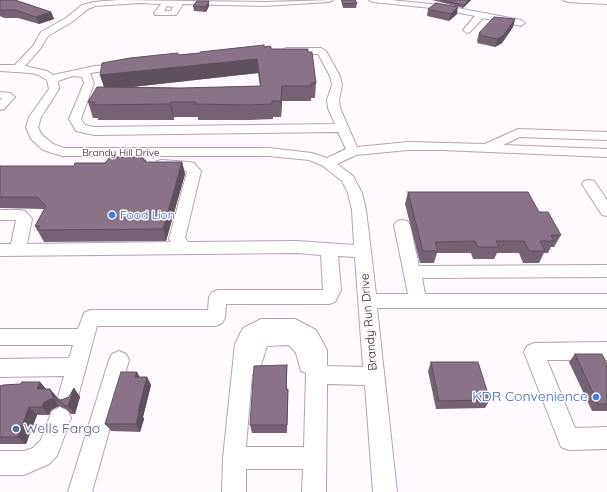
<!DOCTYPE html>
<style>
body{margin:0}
canvas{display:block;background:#fefafe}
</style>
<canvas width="607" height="492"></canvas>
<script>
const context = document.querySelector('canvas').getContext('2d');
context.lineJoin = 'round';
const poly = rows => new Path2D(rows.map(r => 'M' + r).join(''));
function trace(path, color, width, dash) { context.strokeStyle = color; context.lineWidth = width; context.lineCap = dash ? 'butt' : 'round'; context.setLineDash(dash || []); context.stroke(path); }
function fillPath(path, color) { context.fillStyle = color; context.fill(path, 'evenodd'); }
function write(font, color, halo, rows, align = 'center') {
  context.font = font + ' Quicksand,sans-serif'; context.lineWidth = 3; context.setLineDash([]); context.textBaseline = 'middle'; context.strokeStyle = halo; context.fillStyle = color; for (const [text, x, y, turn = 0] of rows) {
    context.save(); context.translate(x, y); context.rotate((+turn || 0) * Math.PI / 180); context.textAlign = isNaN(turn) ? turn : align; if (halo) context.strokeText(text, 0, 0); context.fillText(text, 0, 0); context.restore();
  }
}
const minor = poly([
 [119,0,265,2,333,0,329,2,265,6,183,4,176,15,155,15,154,13,161,4,140,3,95,6,88,9,72,22,48,36,40,49,25,66,47,71,53,75,95,66,126,64,127,66,126,68,90,73,94,83,81,119,85,125,94,127,335,124,328,108,327,100,332,85,330,76,318,54,286,54,281,51,286,48,321,48,326,51,340,76,342,85,339,100,340,108,357,147,408,142,485,144,518,129,607,132,607,140,520,137,503,145,607,149,607,157,442,150,408,150,356,155,337,164,353,176,362,193,366,210,376,294,408,294,394,225,397,221,402,220,407,221,410,225,419,266,607,265,607,277,422,278,425,294,607,294,607,308,377,308,397,492,373,492,365,385,327,384,326,492,302,492,303,469,246,469,246,492,222,492,223,458,235,344,243,328,261,319,295,319,316,330,327,350,327,366,363,367,355,257,338,256,341,290,335,302,329,304,226,304,225,318,222,323,216,326,97,326,78,397,75,404,68,407,61,404,58,397,64,376,0,377,0,359,69,358,73,345,0,345,0,329,78,329,84,313,90,310,208,310,209,297,212,292,218,290,323,290,321,255,297,253,0,256,0,244,11,244,16,220,0,220,0,210,20,210,25,211,29,215,32,219,27,244,171,242,169,239,187,172,185,170,162,168,157,167,155,164,157,161,162,160,189,162,194,163,201,171,185,238,188,242,297,241,354,245,352,210,348,193,342,181,323,166,309,160,269,156,62,156,43,150,31,139,26,127,29,117,49,89,47,80,39,75,31,73,0,71,0,65,15,65,33,46,41,32,66,18,82,5,94,2,119,0],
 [167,6,173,7,171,11,164,11,167,6],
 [73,76,82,77,84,83,69,119,76,131,94,135,338,132,346,149,327,158,312,153,269,148,64,148,53,144,41,134,38,127,41,117,59,89,58,81,73,76],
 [289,345,296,353,301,371,306,373,304,447,246,447,252,374,259,371,267,346,289,345],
 [369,0,391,0,441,5,521,20,525,23,521,26,483,18,470,32,467,33,463,30,475,16,441,9,373,2,369,0],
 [563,0,607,0,607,4,567,2,563,0],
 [0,92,10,93,15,97,4,109,0,110,0,100,2,98,0,98,0,92],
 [589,180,594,181,607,200,607,216,602,215,582,184,584,181,589,180],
 [607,342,607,360,547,360,575,428,607,427,607,449,569,450,561,447,524,352,527,346,534,343,607,342],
 [119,351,126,354,129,360,92,492,68,492,109,360,112,354,119,351],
 [60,407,68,411,71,418,57,456,49,464,24,475,0,475,0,451,24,451,33,448,41,440,52,411,60,407]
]);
trace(minor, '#b7a1b6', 2);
fillPath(minor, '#fff');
fillPath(poly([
 [0,0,51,12,54,19,39,24,18,18,4,18,0,16],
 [341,0,355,0,357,3,356,8,343,8],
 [432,0,471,0,463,8],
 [193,6,209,6,206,12,194,11],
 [428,9,457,14,449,21,427,16],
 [515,19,513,27,502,43,495,47,477,43,478,41,477,41,479,33],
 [264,47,272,49,308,52,316,83,315,98,311,98,311,101,282,101,281,117,273,117,273,119,250,120,198,120,198,117,174,117,174,120,98,120,98,118,93,118,88,102,104,87,100,75,178,55],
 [258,73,260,86,181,88,132,87],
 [145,160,146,160,146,162,182,162,185,174,166,241,44,242,35,226,44,210,44,209,0,208,0,166,74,166,105,163],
 [408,192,539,212,561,235,554,247,551,247,548,253,544,253,539,263,523,263,519,253,497,253,494,259,473,259,471,253,437,253,434,263,420,263,405,204],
 [575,354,607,364,607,411,592,411,569,362],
 [431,362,490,400,485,408,436,409,428,371],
 [287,365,287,389,288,397,287,433,252,433,250,425],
 [137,372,139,377,147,377,151,385,143,417,144,419,140,432,111,431,105,424],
 [40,382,46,389,50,389,57,399,61,400,69,397,74,388,80,397,75,414,71,414,66,409,59,406,51,410,49,415,37,415,26,444,0,444,0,386]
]), '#756374');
fillPath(poly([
 [469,0,471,0,463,8,464,5],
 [209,1,209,6,206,12,206,7],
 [458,7,457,14,449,21,451,14],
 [51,12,54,19,39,24,36,17],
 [515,19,513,27,502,43,495,47,497,39],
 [257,59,258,73,105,90,100,75],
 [282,86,282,101,281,117,281,101],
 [171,102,174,117,174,120,170,104],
 [182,162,185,174,166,241,163,229],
 [287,365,287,374,286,397,286,389],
 [137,372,141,380,135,377],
 [147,377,151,385,143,417,144,419,140,432,136,424,138,411],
 [40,382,47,390,37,389],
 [74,388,80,397,75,414,68,406],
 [50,389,57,397,58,400,53,397],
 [53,398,59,406,51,410,49,415,42,407,44,402],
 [29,407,37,415,26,444,18,437]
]), '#5f505e');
const building = poly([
 [0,0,15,0,51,12,36,17,15,10,0,10,0,0],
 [342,0,355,0,357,3,343,4,342,0],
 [442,0,469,0,464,5,442,0],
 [197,1,209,1,206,7,193,6,197,1],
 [436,3,458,7,451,14,428,9,436,3],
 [494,17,515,19,504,35,497,39,479,35,481,33,479,33,494,17],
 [264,45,264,47,270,46,272,49,308,49,308,52,312,52,316,83,311,83,311,86,282,86,281,101,272,101,272,104,249,105,195,104,196,102,171,102,170,104,93,105,95,102,88,102,97,87,181,88,261,86,257,59,100,75,102,63,130,58,178,53,178,55,200,53,200,52,264,45],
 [110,157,144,158,143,160,146,160,145,162,182,162,163,229,37,230,40,226,35,226,46,206,37,197,0,197,0,166,74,166,75,163,105,163,110,157],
 [408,192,528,192,539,212,548,212,561,235,551,235,554,241,540,241,545,251,529,251,524,241,496,241,499,247,478,247,475,241,435,242,438,251,423,251,408,192],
 [575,354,602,354,607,364,607,404,598,404,575,354],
 [431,362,478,362,490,400,439,401,431,362],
 [287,365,286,389,288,389,287,425,250,425,254,366,287,365],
 [121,372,137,372,135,377,147,377,138,411,139,411,136,424,105,424,121,372],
 [22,382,40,382,37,389,50,389,53,397,61,400,69,397,74,388,68,406,65,406,62,402,53,398,44,402,42,407,29,407,18,437,0,437,0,386,3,385,20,384,22,382]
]);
fillPath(building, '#887387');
trace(building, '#5f505e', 1);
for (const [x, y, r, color] of [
 [112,215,4,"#3f7fe0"],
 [596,397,4,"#3f7fe0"],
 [16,429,4,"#5c6f8a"]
]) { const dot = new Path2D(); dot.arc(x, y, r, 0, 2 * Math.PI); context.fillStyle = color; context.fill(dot); trace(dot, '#fefafe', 1.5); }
write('10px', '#251c24', '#fefafe', [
 ["Brandy Hill Drive",121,153]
]);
write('12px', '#366cbe', '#fefafe', [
 ["Food Lion",120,215]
], 'left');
write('12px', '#251c24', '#fefafe', [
 ["Brandy Run Drive",369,322,-95]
]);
write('14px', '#366cbe', '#fefafe', [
 ["KDR Convenience",588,397]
], 'right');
write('14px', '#4e5e75', '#fefafe', [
 ["Wells Fargo",24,429]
], 'left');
</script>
